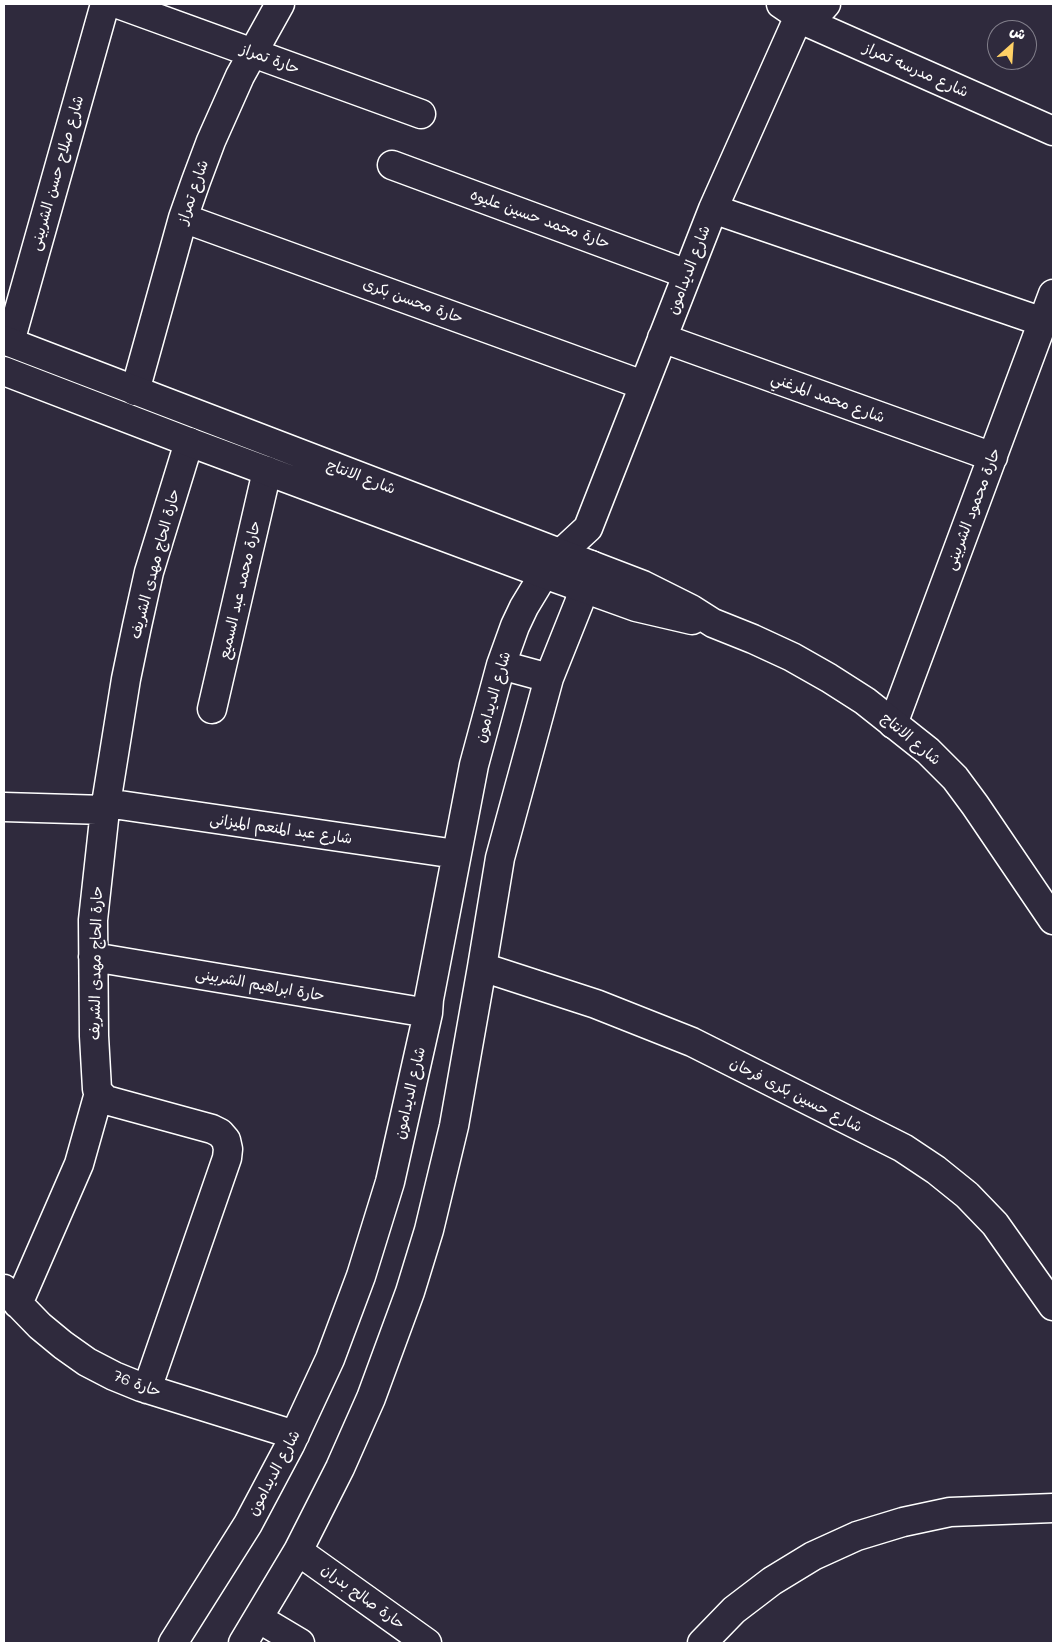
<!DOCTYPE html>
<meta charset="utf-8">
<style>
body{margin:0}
#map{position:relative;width:1057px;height:1647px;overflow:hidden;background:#2f2a3d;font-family:Mali,"Playpen Sans Arabic",sans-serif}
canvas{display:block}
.frame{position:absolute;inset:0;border:5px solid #fff;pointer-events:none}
.north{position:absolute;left:987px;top:20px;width:50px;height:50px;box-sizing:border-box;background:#2f2a3d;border:1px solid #827f8b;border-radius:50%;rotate:26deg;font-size:14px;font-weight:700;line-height:20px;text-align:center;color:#fff}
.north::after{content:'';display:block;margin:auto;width:18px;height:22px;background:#ffd166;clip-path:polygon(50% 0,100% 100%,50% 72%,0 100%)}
</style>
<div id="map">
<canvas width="1057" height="1647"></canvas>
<div class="frame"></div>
<div class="north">ش</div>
</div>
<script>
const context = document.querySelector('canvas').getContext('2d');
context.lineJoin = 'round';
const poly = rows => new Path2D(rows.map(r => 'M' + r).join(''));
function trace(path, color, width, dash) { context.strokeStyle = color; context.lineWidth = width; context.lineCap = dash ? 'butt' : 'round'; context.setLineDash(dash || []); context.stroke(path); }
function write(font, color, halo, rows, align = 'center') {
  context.font = font + ' Mali,"Playpen Sans Arabic",sans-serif'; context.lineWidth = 4; context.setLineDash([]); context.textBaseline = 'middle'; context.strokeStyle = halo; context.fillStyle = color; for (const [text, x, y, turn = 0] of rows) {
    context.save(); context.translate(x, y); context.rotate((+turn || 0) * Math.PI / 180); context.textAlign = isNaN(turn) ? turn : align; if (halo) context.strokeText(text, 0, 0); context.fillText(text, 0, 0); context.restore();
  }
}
const minor = poly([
 [118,4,421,114],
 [781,4,809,23,1053,131],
 [809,23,826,4],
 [392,165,687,274],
 [713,209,1043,322],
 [183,218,643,385],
 [662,338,993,457],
 [10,342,105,4],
 [135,391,183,218,196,181,211,141,240,76,280,4],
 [501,665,549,678],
 [212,709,267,471],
 [893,724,1053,294],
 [106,803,456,854],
 [4,807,105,810],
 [93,957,428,1013],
 [482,967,596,1004,692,1042,903,1148,936,1170,967,1195,995,1224,1053,1306],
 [4,1289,40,1326,63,1345,87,1362,114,1376,141,1387,295,1435],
 [18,1304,79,1164,99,1093],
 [147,1389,227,1158,228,1149,226,1140,220,1133,212,1129,106,1100,99,1093,97,1089,94,1036,93,920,105,810,126,679,137,626,149,572,189,442],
 [298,1551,427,1643],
 [258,1618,300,1643],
 [173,1643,248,1524,290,1445,330,1359,361,1276,390,1182,428,1013,429,999,474,765,501,665,515,626,524,607,544,574,561,553,588,528,713,209,799,16],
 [243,1643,298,1551,340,1468,371,1398,410,1292,429,1230,454,1126,482,967,500,858,549,678,579,603,591,565],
 [702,1643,734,1610,772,1581,813,1556,857,1536,903,1522,950,1512,1053,1508]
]);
const major = poly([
 [4,340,643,585,691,609,713,623,753,639,792,657,829,678,865,701,928,751,955,778,975,805,1053,920],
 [4,371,189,442,544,574,636,607,692,620]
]);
trace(minor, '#fff', 31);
trace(major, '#fff', 31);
trace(minor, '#2f2a3d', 28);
trace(major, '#2f2a3d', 28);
write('15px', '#fff', '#2f2a3d', [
 ["حارة تمراز",270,59,20],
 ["شارع مدرسه تمراز",916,70,24],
 ["شارع صلاح حسن الشربينى",57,173,-74],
 ["شارع تمراز",193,192,-71],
 ["حارة محمد حسين عليوه",540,219,20],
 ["شارع الديدامون",689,270,-69],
 ["حارة محسن بكرى",413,301,20],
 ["شارع محمد المرغني",828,398,20],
 ["شارع الانتاج",361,477,21],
 ["حارة محمود الشربينى",973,509,-69],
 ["حارة الحاج مهدى الشريف",155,564,-75],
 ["حارة محمد عبد السميع",240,590,-77],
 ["شارع الديدامون",493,697,-74],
 ["شارع الانتاج",911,739,40],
 ["شارع عبد المنعم الميزانى",281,829,8],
 ["حارة الحاج مهدى الشريف",96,963,-89],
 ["حارة ابراهيم الشربينى",260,985,10],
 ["شارع الديدامون",410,1093,-77],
 ["شارع حسين بكرى فرحان",796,1095,27],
 ["حارة 76",137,1384,20],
 ["شارع الديدامون",274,1473,-62],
 ["حارة صالح بدران",363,1597,36]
]);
</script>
